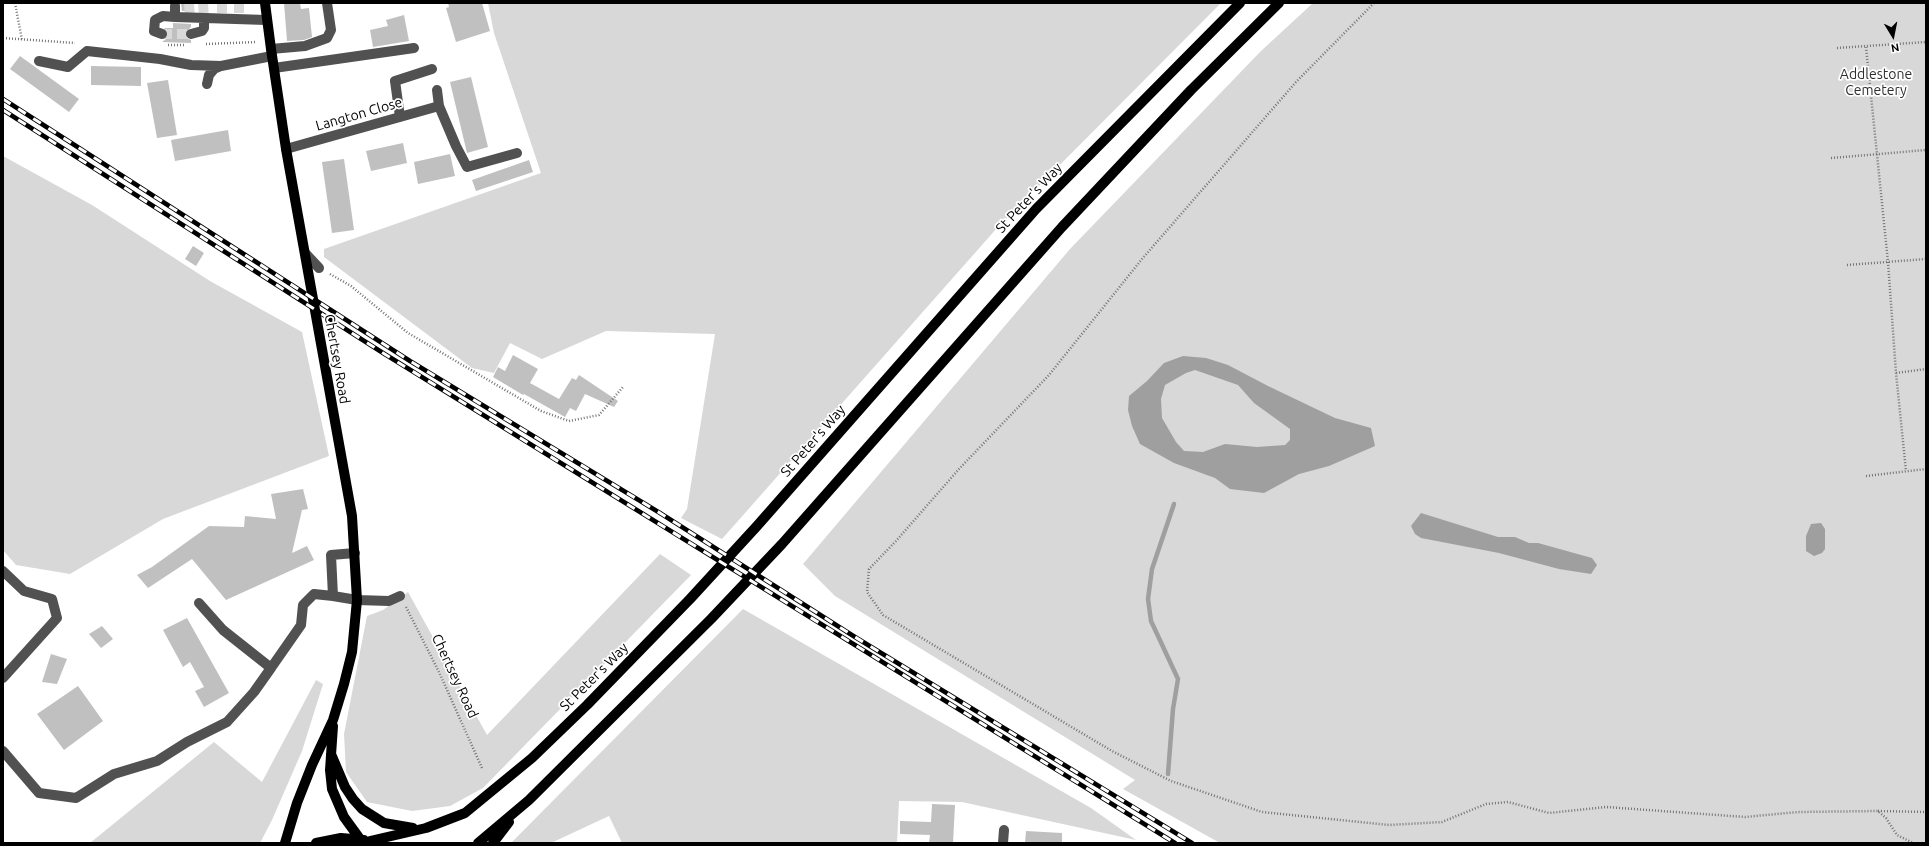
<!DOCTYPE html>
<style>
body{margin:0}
#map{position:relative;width:1929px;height:846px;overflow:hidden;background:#fff;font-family:Ubuntu,sans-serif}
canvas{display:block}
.frame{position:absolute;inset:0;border:4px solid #000;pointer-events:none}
.north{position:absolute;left:1873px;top:16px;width:40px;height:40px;-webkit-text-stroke:3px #fff;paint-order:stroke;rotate:170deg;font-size:11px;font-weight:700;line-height:16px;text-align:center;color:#000}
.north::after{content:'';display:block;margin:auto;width:14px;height:18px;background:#000;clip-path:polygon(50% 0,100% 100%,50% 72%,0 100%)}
</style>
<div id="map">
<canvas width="1929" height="846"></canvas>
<div class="frame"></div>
<div class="north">N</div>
</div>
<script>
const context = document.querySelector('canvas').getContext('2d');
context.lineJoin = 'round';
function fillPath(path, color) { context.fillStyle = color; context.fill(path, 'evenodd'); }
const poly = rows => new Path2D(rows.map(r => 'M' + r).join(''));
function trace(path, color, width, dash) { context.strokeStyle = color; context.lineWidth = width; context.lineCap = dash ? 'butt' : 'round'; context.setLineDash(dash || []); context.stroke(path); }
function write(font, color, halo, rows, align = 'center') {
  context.font = font + ' Ubuntu,sans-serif'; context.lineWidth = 3.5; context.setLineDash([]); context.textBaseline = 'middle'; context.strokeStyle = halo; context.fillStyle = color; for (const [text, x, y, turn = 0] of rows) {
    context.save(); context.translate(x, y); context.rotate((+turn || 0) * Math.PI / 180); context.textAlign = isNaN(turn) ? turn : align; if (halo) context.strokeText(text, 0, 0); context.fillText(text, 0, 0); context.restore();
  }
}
fillPath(poly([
 [488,3,1221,3,997,228,722,539,681,518,687,509,715,334,606,331,542,359,510,343,494,373,472,368,324,257,324,249,541,173,494,33],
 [1313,3,1926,3,1926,843,1220,843,1123,789,1135,780,835,596,803,564,1070,249,1261,51],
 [3,156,92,205,210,281,302,332,329,456,163,519,70,574,16,565,3,550],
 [660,554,691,575,483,788,450,806,412,811,367,802,346,772,344,734,367,616,383,610,408,592,487,735],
 [743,609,1091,808,1136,840,962,802,899,801,897,843,622,843,609,816,551,843,511,843],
 [316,680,323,684,302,751,272,820,260,843,90,843,214,742,262,782]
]), '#d8d8d8');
fillPath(poly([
 [1183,356,1206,358,1228,365,1268,386,1335,418,1371,428,1375,446,1329,466,1299,474,1264,493,1230,489,1215,478,1174,463,1140,444,1132,426,1128,410,1129,396,1147,381,1164,363],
 [1195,370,1238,385,1254,403,1290,429,1290,440,1285,445,1257,447,1225,444,1203,452,1184,451,1176,442,1162,418,1161,399,1165,385,1186,373],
 [1421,513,1498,537,1515,537,1529,543,1538,543,1592,558,1597,565,1591,574,1559,569,1499,553,1421,538,1415,534,1411,526],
 [1821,523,1825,529,1825,549,1822,553,1814,556,1806,551,1806,536,1811,524]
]), '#9f9f9f');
trace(poly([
 [1168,774,1173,709,1178,679,1151,621,1148,599,1152,569,1174,504]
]), '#9f9f9f', 4.5);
fillPath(poly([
 [181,3,190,3,190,11,182,11],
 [284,3,300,3,301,9,309,8,312,37,304,40,287,41],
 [448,3,482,3,490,31,456,42,446,8,449,7],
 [404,15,409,41,373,47,370,30,388,26,386,20],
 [173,23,191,24,191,27,185,33,186,38,191,40,191,43,162,42,166,39,168,33,164,28,173,28],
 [20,56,79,99,69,112,10,69],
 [91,66,141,67,141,86,91,85],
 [471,77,488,147,467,153,450,82],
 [168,80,177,135,157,138,147,83],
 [228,130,231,151,175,161,171,140],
 [403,143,407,163,371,171,366,151],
 [450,154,455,176,418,184,414,162],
 [344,159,354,230,332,233,322,162],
 [529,160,533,172,476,191,472,180],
 [193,246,204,253,196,266,185,259],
 [513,355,538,369,530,383,559,399,572,378,576,380,579,375,618,401,614,407,585,394,576,411,570,408,565,417,524,394,523,395,493,377,498,367,505,371],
 [303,489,308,509,302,510,292,553,307,546,314,560,226,600,192,559,148,588,137,575,152,567,209,526,244,527,245,516,276,519,271,494],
 [187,618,229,693,204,707,195,691,204,687,190,662,183,667,163,630],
 [102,626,113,639,101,648,89,634],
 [51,654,67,659,57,684,42,682],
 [78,686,103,721,64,750,37,714],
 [932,804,955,805,953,843,929,843,930,835,900,834,900,821,931,822],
 [1026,831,1062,833,1062,843,1025,843]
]), '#c0c0c0');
trace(poly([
 [189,3,190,18],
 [203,3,204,18],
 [222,3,222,20],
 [239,3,239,19],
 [162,34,191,34]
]), '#d9d9d9', 10, [10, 5]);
trace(poly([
 [15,3,22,40],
 [1374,3,1296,82,1142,259,1049,375,959,469,896,541,869,569,867,592,883,615,1112,751,1171,781,1262,812,1389,825,1442,822,1486,804,1508,802,1549,813,1606,807,1745,817,1798,812,1878,811,1886,818,1897,835,1913,843],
 [3,38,75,43],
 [206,44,257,42],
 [168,45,185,45],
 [1866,47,1888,262,1896,373,1906,471],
 [1837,48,1926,42],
 [1831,158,1926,150],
 [1847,265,1926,259],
 [330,274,351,286,408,333,541,411,569,421,599,415,623,387],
 [1896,373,1926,369],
 [1866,476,1926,469],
 [406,607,439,672,482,768],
 [1878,811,1926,812]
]), '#737373', 2.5, [1, 2]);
trace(poly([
 [175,6,175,17,266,20],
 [162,34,154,31,155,20,163,16,175,17],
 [191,34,202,31,204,28,204,18],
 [271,49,305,46,327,38,331,30,327,3],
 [39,61,68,67,87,51,160,59,191,65,221,66],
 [274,68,414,48],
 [207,84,209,75,214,69,221,66,272,56],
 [437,90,439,106,456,146,467,167,517,153],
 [400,117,395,81,432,69],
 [286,149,439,106],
 [305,253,319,268],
 [355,553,331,555,333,596,357,600,389,601,400,596],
 [3,571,24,591,52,599,57,618,3,678],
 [199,603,223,630,271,668,301,625,303,605,314,594,333,596],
 [3,751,39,793,76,798,114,774,157,761,187,742,227,722,254,692,271,668],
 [1003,843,1004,830]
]), '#515151', 10);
trace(poly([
 [265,3,271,49,286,149,352,516,357,600,352,652,344,684,333,720,312,765,297,803,285,843],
 [333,726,330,770,332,789,344,817,360,839],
 [331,754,345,787,353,799,362,809,384,823,413,828],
 [370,841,426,828,465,813,532,758,587,705,690,599,757,526,1036,209,1240,3],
 [316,843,341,838,364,840],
 [478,843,529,800,711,619,782,544,1062,227,1191,90,1279,3],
 [493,843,509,822]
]), '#000', 10);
const rail = poly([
 [3,99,410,361,660,513,855,637,1192,843],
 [3,110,383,353,1175,843]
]);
trace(rail, '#000', 4.5);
trace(rail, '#fff', 3, [9]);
write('14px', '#2f2f2f', '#fff', [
 ["Addlestone",1876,74],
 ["Cemetery",1876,90]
]);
write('14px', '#000', '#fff', [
 ["Langton Close",359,114,-16],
 ["St Peter's Way",1029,198,-47],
 ["Chertsey Road",337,359,80],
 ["St Peter's Way",813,441,-49],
 ["Chertsey Road",455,676,65],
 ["St Peter's Way",594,677,-45]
]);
</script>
